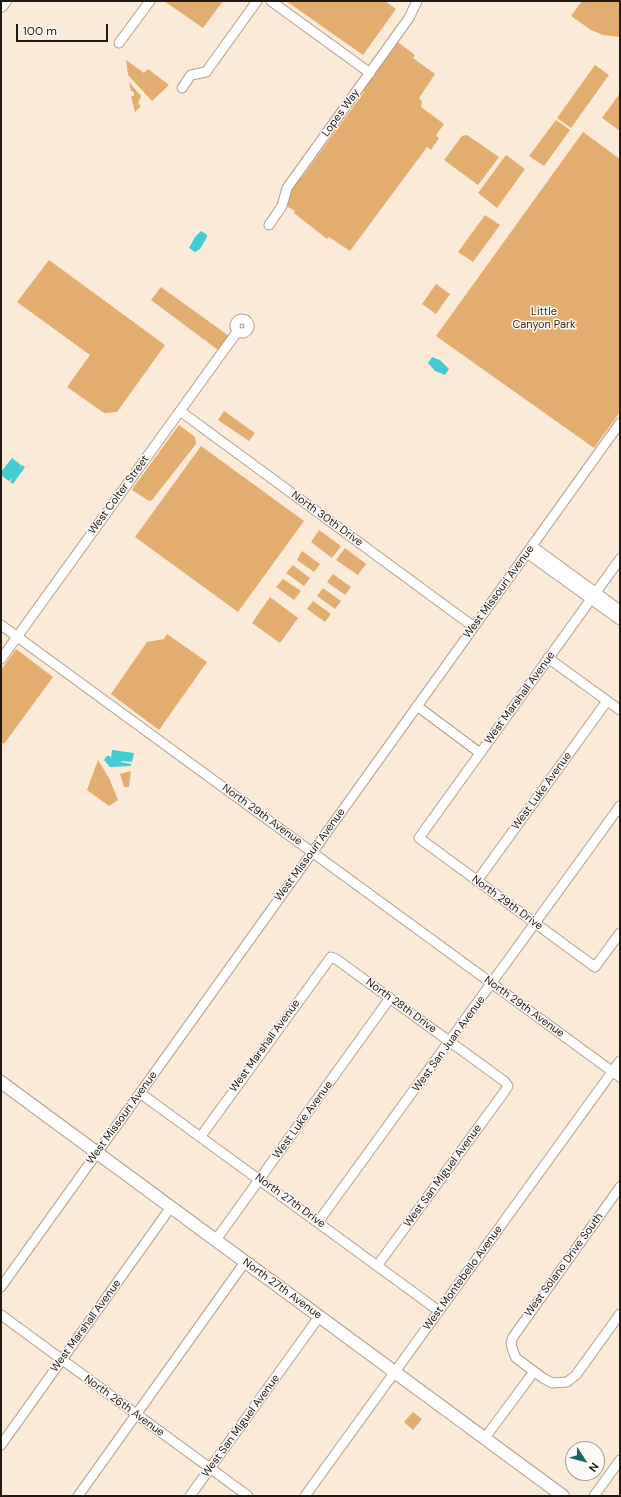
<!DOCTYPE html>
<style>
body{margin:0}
#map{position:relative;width:621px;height:1497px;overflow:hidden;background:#faead7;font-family:"DM Sans",sans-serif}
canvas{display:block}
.frame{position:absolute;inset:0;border:2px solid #201a14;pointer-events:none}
.north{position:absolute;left:565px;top:1441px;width:40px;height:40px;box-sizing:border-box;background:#fdf9f6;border:1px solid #a5a09c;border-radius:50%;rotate:126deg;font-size:11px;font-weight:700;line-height:16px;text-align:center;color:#201a14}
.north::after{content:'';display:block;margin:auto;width:14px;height:18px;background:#166569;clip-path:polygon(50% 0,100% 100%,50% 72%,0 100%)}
.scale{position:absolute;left:16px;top:24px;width:92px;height:18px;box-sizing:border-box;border:2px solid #201a14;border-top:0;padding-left:5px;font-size:12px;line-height:14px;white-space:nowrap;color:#201a14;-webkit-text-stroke:3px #fdf9f6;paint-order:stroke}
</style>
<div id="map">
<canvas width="621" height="1497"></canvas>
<div class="frame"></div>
<div class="north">N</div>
<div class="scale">100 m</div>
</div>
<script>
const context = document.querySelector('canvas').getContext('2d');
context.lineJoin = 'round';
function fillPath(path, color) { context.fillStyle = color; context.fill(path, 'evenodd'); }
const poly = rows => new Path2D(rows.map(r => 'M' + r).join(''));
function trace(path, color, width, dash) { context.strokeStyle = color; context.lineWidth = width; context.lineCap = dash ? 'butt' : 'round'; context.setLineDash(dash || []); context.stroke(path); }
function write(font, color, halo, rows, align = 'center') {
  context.font = font + ' "DM Sans",sans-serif'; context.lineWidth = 3; context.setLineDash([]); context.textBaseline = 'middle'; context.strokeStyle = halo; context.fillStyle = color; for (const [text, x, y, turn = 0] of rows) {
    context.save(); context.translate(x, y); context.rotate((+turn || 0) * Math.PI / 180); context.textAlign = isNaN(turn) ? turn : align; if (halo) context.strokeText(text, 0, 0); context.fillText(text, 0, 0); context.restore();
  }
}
fillPath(poly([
 [164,1,223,1,203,28],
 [286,1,385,1,396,9,363,55],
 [582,1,620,1,620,37,603,35,591,30,571,16],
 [399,43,415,55,413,58,435,74,419,98,422,101,421,107,444,124,436,135,439,138,431,150,427,147,350,251,329,237,327,239,294,213,295,211,285,205,287,196,297,180,302,177,364,92,361,89,394,44],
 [126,60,144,73,148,69,169,85,152,101,128,75],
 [595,65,609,75,571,128,557,118],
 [129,82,141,96,138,103,141,106,135,112,131,96,134,96,134,92,131,91],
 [620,93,620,131,602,118],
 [556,120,570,130,544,166,529,156],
 [583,132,620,159,620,412,594,448,436,336],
 [467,135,499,157,478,185,444,160,462,136],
 [506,155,525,169,497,208,478,193],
 [485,215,500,225,473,262,458,252],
 [49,260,165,345,117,412,104,413,67,387,90,355,17,302],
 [436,284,450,294,436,314,422,304],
 [161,287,229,336,218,350,151,300],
 [224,411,255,433,249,441,218,420],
 [179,425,195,437,196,444,152,500,149,501,132,490,133,488],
 [201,446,304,521,238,612,135,537],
 [319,530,341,546,332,558,311,542],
 [345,548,366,564,358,575,336,560],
 [302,551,320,564,314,572,297,560],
 [293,565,310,578,304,586,286,573],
 [333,574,351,587,345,595,327,582],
 [283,579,301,591,294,600,276,587],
 [323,588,341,601,335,609,317,596],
 [270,597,298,618,280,643,252,623],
 [313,601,331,614,325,622,307,609],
 [167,634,207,662,159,730,111,694,147,642,164,639],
 [16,649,53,677,4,744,1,742,1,670],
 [98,760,109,778,118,800,109,806,87,790],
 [131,771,129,787,124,787,120,774],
 [413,1412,422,1419,413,1430,404,1422]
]), '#e3ad6f');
fillPath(poly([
 [201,231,207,235,207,237,200,249,195,252,189,248,195,237],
 [432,357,440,360,449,369,445,375,435,371,428,363],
 [12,458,21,465,19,469,22,465,25,467,13,484,10,482,13,477,9,481,1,475,1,472],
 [112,750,134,753,132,762,121,761,121,762,131,764,131,766,110,767,104,760,107,756,110,756,111,759]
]), '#43cbd2');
const minor = poly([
 [271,1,370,73],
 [119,43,150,1],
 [182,88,191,75,206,72,257,1],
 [269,225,282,206,287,188,409,18,417,1],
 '235 326a7 7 0 1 1 14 0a7 7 0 1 1-14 0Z',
 [180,411,474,627],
 [532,546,620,610],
 [527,553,620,620],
 [620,559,419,838,595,967,620,933],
 [1,625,620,1077],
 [548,658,620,710],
 [1,659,237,332],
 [417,706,480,753],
 [477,881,607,701],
 [140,1093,439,1311],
 [201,1136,331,957,336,959,504,1081,508,1086,505,1091,377,1266],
 [620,1187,513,1337,511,1343,513,1351,516,1358,543,1378,552,1383,567,1382,576,1375,620,1314],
 [318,1222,620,806],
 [215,1241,390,998],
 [1,1287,620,423],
 [1,1315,248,1496],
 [484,1439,533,1373],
 [1,1445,171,1207],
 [78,1496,245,1262],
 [190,1496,319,1317],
 [305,1496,620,1061],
 [594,1496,620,1460]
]);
const major = poly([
 [1,6,5,1],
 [1,1082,563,1496]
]);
trace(minor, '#b0a190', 11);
trace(major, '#b0a190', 14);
trace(minor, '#fff', 9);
trace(major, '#fff', 12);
write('11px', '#201a14', '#fdf9f6', [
 ["Lopes Way",341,113,-54],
 ["West Colter Street",119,495,-54],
 ["North 30th Drive",327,519,36],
 ["West Missouri Avenue",499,592,-54],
 ["West Marshall Avenue",520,698,-54],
 ["West Luke Avenue",542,791,-54],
 ["North 29th Avenue",262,815,36],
 ["West Missouri Avenue",310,855,-54],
 ["North 29th Drive",507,903,36],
 ["North 28th Drive",401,1006,36],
 ["North 29th Avenue",524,1007,36],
 ["West San Juan Avenue",449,1044,-54],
 ["West Marshall Avenue",265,1046,-54],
 ["West Missouri Avenue",122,1118,-54],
 ["West Luke Avenue",303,1120,-54],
 ["West San Miguel Avenue",443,1176,-54],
 ["North 27th Drive",290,1201,36],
 ["West Solano Drive South",564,1265,-54],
 ["West Montebello Avenue",463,1278,-54],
 ["North 27th Avenue",282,1289,36],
 ["West Marshall Avenue",86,1326,-54],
 ["North 26th Avenue",124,1406,36],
 ["West San Miguel Avenue",241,1426,-54]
]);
write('11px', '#422a0a', '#fdf9f6', [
 ["Little",544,312],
 ["Canyon Park",544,325]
]);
</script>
